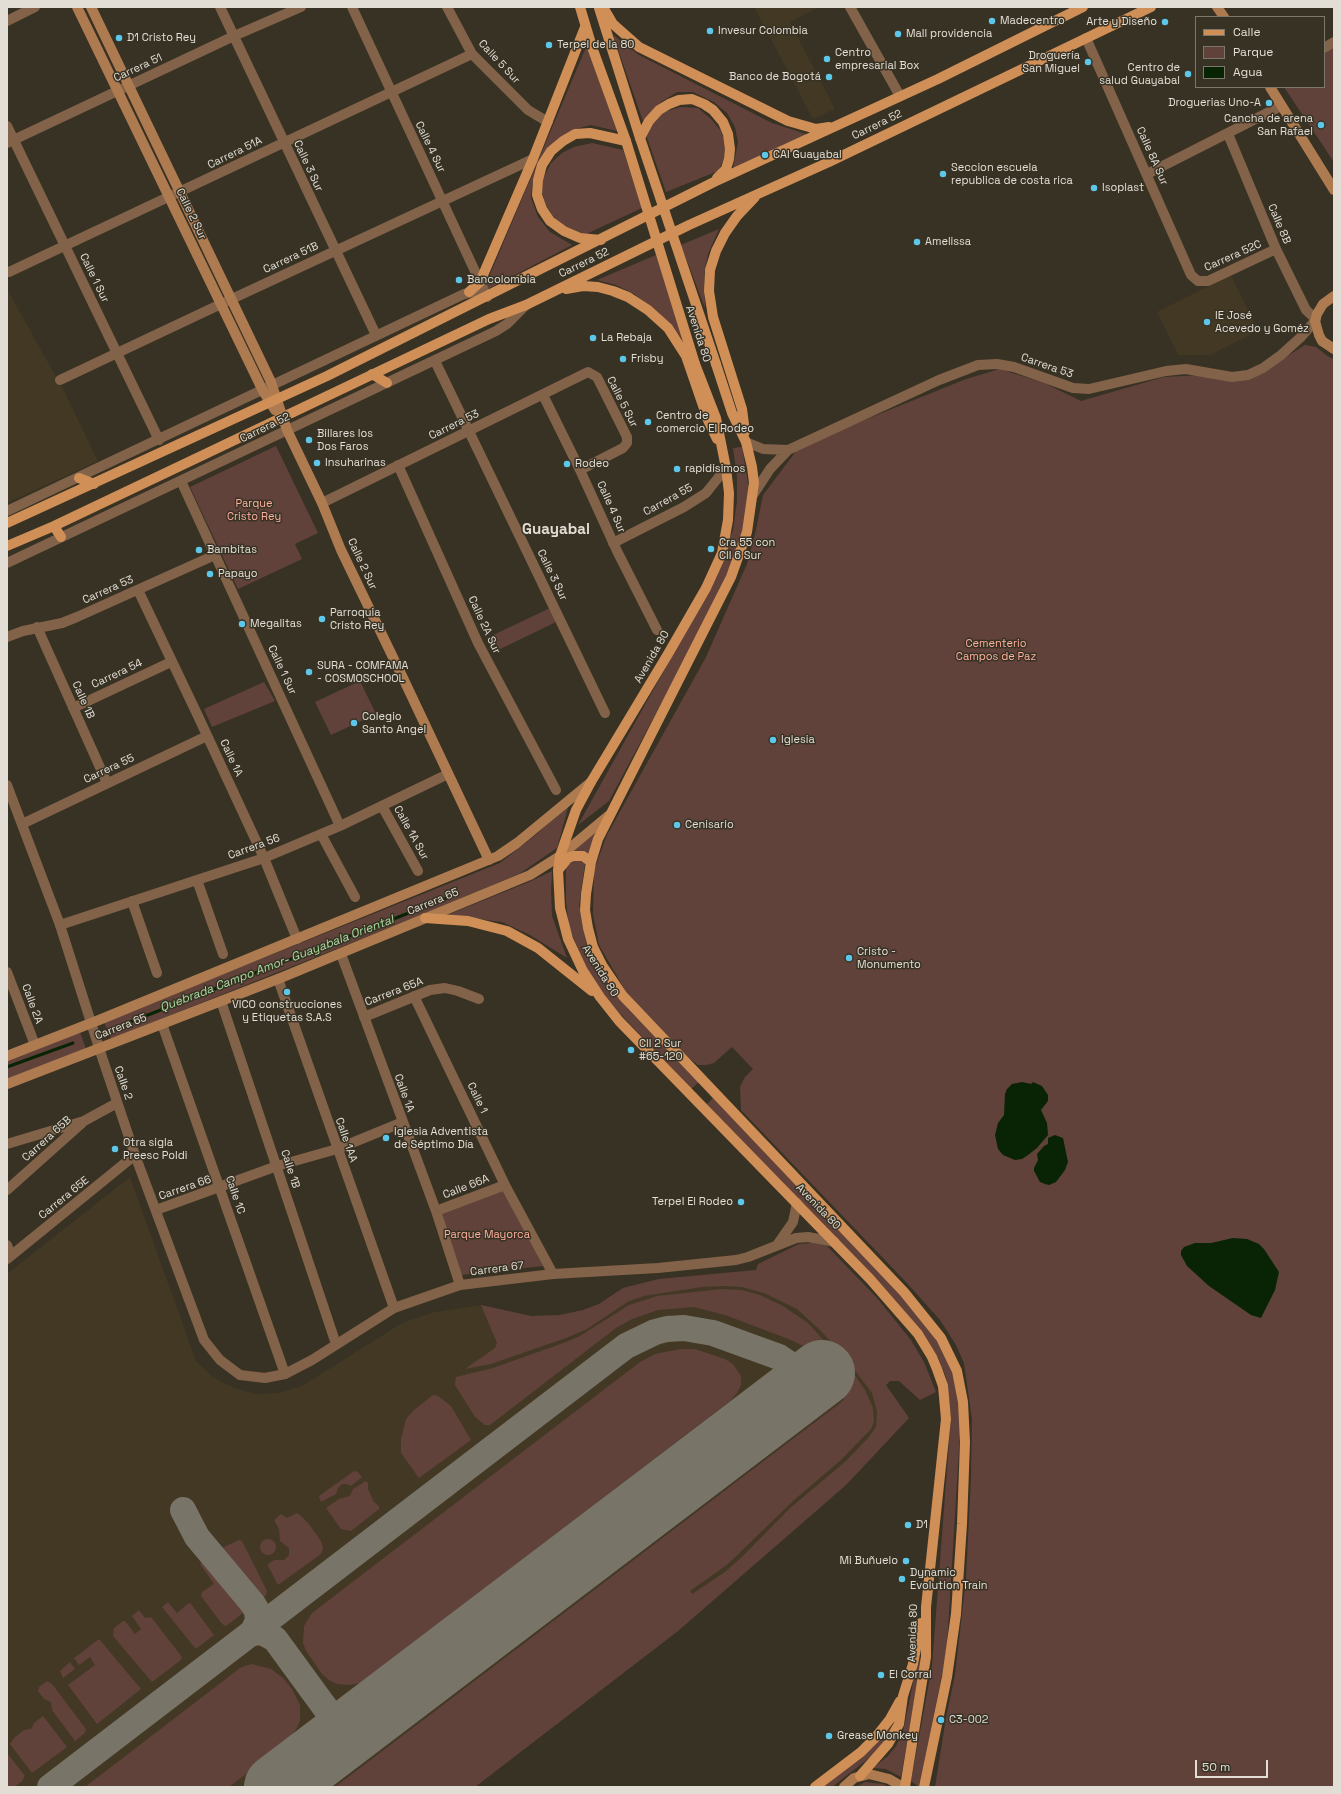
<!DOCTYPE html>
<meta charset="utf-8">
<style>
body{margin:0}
#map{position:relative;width:1341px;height:1794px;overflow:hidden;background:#383224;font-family:"Space Grotesk",sans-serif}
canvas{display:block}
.frame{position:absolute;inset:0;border:8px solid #e2ded5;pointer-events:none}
.legend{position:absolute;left:1195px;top:16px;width:130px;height:72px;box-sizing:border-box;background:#383224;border:1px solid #7c776b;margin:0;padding:5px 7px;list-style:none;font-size:12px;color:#e2ded5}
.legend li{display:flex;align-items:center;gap:8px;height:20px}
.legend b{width:20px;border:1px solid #7c776b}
.scale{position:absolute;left:1195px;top:1760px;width:73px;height:18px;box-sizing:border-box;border:2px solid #e2ded5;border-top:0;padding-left:5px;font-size:12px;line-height:14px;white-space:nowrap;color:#e2ded5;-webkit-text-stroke:3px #383224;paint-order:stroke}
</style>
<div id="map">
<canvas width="1341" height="1794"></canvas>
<div class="frame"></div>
<ul class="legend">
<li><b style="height:5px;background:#d08f57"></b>Calle</li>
<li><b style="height:11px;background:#60423b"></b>Parque</li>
<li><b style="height:11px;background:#082404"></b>Agua</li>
</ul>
<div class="scale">50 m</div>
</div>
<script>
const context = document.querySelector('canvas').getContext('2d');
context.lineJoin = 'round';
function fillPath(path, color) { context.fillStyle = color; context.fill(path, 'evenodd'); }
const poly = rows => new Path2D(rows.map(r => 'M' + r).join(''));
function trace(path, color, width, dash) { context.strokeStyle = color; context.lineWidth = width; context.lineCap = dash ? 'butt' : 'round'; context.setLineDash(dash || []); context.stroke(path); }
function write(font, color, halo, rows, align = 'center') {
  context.font = font + ' "Space Grotesk",sans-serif'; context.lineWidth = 3; context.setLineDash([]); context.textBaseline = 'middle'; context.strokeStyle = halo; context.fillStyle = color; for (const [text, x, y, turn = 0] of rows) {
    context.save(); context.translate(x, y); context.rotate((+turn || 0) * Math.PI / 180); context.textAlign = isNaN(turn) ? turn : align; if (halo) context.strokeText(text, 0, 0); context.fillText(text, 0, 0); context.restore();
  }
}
fillPath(poly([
 [754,7,819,7,790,22,835,109,813,119],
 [1231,275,1258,331,1210,355,1178,355,1157,312],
 [7,289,64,391,98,461,7,503],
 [130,1177,196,1361,213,1377,232,1387,255,1394,279,1393,302,1386,402,1323,435,1312,481,1305,531,1316,560,1315,583,1310,599,1304,623,1288,659,1279,693,1277,775,1277,909,1418,846,1485,678,1631,475,1787,7,1787,7,1274]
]), '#423824');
fillPath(poly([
 [613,35,639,55,772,123,812,136,733,168,738,142,735,127,727,113,714,102,693,92,677,92,661,102,643,121],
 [587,45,617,131,591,125,576,129,558,139,544,154,532,184,531,198,538,217,550,232,572,245,488,289,486,284],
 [1334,47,1334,162,1284,87,1324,87,1324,54],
 [681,107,698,108,711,119,721,131,726,145,724,159,718,171,666,192,646,135,652,122,664,112],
 [592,143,623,150,642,208,584,235,556,221,546,205,542,192,543,179,551,163,562,153,574,147],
 [719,229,708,254,704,274,705,308,681,245],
 [656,255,684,341,657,312,634,294,616,285,597,280],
 [1305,345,1316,347,1329,357,1334,359,1334,1787,935,1787,946,1718,955,1675,966,1579,971,1478,972,1419,964,1363,956,1345,940,1320,906,1282,741,1110,740,1087,745,1077,753,1069,732,1047,714,1063,706,1065,698,1065,689,1058,628,995,599,945,593,914,594,870,607,835,706,657,747,564,756,530,763,495,797,450,815,440,966,379,1000,369,1044,383,1081,401,1164,377,1262,372],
 [276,446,318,533,295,544,302,559,238,589,190,487],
 [742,447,749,489,744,526,728,573,692,646,609,801,578,825,709,590,733,530,737,501,737,477,733,448],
 [550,608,556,622,494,652,487,638],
 [360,681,376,714,331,735,315,702],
 [264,682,275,701,212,727,204,709],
 [569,804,557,848,519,874,423,914,111,1039,104,1022,500,863,538,833],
 [597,832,589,854,583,852,570,853],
 [576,860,582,860,585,863,579,905,587,948,598,970,628,1009,699,1082,691,1089,611,1004,590,976,569,927,566,901,566,866],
 [552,871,551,890,552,916,567,958,530,935,502,922,447,915,529,882],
 [80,1032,86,1049,7,1079,7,1059],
 [713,1098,882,1273,932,1333,944,1354,954,1375,961,1417,947,1645,943,1670,919,1787,911,1781,932,1666,951,1417,946,1377,938,1357,925,1336,898,1304,707,1104],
 [504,1190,543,1266,461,1275,439,1214],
 [813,1243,827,1246,877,1298,911,1340,924,1362,936,1392,920,1400,899,1381,890,1381,886,1385,909,1418,846,1485,678,1631,475,1787,335,1787,844,1400,835,1385,835,1381,825,1365,807,1348,791,1340,725,1315,694,1307,658,1310,632,1319,616,1328,490,1425,485,1425,475,1417,455,1385,456,1377,493,1368,566,1342,580,1336,629,1305,657,1296,722,1289,742,1290,760,1295,783,1306,808,1323,852,1371,865,1390,873,1408,874,1422,871,1429,841,1460,794,1500,728,1564,690,1591,692,1594,725,1572,744,1555,789,1509,846,1461,868,1438,876,1427,877,1411,872,1393,846,1359,820,1330,797,1309,764,1293,742,1287,722,1286,702,1287,644,1296,629,1301,587,1329,566,1338,491,1364,465,1369,495,1348,497,1343,481,1305,531,1316,560,1315,583,1310,599,1304,623,1288,659,1279,756,1270,758,1264,799,1244],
 [681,1349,695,1349,725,1359,733,1364,741,1376,741,1385,737,1393,730,1401,360,1683,349,1685,337,1684,329,1680,322,1674,306,1651,303,1643,304,1626,312,1613,640,1362,655,1354],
 [433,1395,438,1396,451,1406,471,1440,419,1478,401,1453,401,1439,406,1419,414,1410],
 [354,1471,358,1472,362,1477,351,1486,347,1484,342,1484,338,1488,336,1494,321,1502,319,1496],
 [366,1481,368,1483,368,1489,374,1502,379,1506,379,1509,351,1531,341,1529,326,1508,339,1499,350,1496,353,1489],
 [281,1514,287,1518,297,1513,301,1516,309,1524,321,1541,323,1549,321,1554,278,1585,268,1566,269,1563,275,1560,284,1560,289,1555,289,1548,280,1541,279,1529,274,1520],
 '260 1547a8 8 0 1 1 16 0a8 8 0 1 1-16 0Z',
 [239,1540,242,1541,267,1591,266,1595,262,1599,255,1596,217,1553,220,1549],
 [205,1559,248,1606,247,1610,226,1626,222,1624,201,1596,202,1592,214,1584,200,1564],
 [168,1602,177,1613,189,1603,191,1604,214,1635,197,1648,195,1648,162,1607],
 [139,1610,145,1618,151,1617,182,1657,181,1660,152,1682,113,1636,114,1628,123,1621,125,1621,135,1634,141,1629,132,1616],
 [99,1639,141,1689,97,1724,68,1685,95,1665,90,1657,79,1665,74,1658],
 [923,1650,901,1777,886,1769,873,1768,888,1756,896,1746,903,1732,914,1678],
 [70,1662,75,1669,63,1678,60,1671],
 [251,1664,271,1669,283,1678,292,1689,300,1705,300,1721,297,1728,284,1745,229,1787,85,1787,240,1668],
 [47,1681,52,1684,86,1729,85,1733,75,1741,52,1710,51,1702,44,1699,38,1691,39,1687],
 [43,1716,67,1747,32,1773,10,1744,14,1738,24,1730,31,1729,34,1723],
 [895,1722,891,1733,873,1755,832,1787,823,1787,873,1747],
 [7,1753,25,1776,22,1781,14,1787,7,1787],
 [865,1782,883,1784,888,1787,856,1787]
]), '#60423b');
fillPath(poly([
 [1022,1082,1031,1084,1033,1082,1042,1086,1048,1095,1048,1101,1041,1110,1047,1123,1048,1135,1037,1148,1028,1155,1022,1159,1015,1160,1003,1155,998,1149,995,1135,998,1123,1004,1115,1005,1094,1007,1089,1012,1084],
 [1055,1135,1063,1138,1068,1162,1065,1170,1056,1182,1049,1185,1045,1184,1040,1182,1034,1171,1034,1168,1038,1160,1037,1154,1044,1146,1048,1144,1048,1138],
 [1233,1238,1247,1239,1259,1244,1264,1249,1279,1272,1275,1290,1261,1318,1251,1315,1209,1286,1187,1266,1181,1255,1181,1251,1184,1247,1195,1243,1211,1243]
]), '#082404');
trace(poly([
 [107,1031,447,898],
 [7,1067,73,1043]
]), '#082404', 3);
trace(poly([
 [183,1510,197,1537,253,1604,257,1611,258,1621,252,1633],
 [252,1633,262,1632,275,1639,332,1717,337,1731,336,1742,332,1745],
 [332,1717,344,1726,355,1726,362,1723],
 [50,1787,626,1346,655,1332,667,1329,684,1328,713,1333,779,1357,788,1363,794,1370,797,1379,796,1387,791,1397]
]), '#797468', 26);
trace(poly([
 [277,1787,822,1373]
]), '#797468', 66);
trace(poly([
 [220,7,376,335],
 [352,7,487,297],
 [447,7,472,54,528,110,548,122],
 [850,7,900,96],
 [7,21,35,7],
 [1086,38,1191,275,1198,281,1208,281,1276,249],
 [1324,48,1334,42],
 [7,126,159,440],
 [1228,134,1276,249,1306,310,1316,319],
 [7,143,234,36,301,7],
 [1147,174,1281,106],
 [9,272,472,54],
 [435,361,605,713],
 [60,380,221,304,533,159],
 [543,395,580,470,617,551,657,630],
 [398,465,478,643,556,790],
 [181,481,340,826],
 [322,503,588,372,597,377,627,437,627,443,623,448,580,470],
 [613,543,684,507,706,493,726,468],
 [138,590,198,716,264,858,297,939],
 [37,627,107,783],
 [7,637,23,631,62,623,77,617,215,555],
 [73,708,171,662],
 [382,806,418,871],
 [22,824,207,736],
 [321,834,355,897],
 [197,880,223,954],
 [132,901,157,973],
 [60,925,264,858,340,826,448,774],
 [341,954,436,1211,460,1285],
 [7,972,35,1045],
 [278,979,394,1308],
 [414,996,505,1185,553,1274],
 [221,1001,336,1344],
 [364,1017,430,990,445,988,458,991,479,999],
 [162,1024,285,1374],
 [7,1144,84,1121,117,1103],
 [7,1190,82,1123],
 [156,1210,277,1166,337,1149,403,1122],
 [436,1211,505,1185],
 [7,1245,11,1256],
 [7,1259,135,1155]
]), '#826248', 10);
trace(poly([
 [746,442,763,449,788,450,939,380,978,365,997,364,1014,367,1073,388,1089,389,1166,371,1186,369,1232,377,1248,375,1263,368,1281,355,1301,337,1315,321],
 [753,495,770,469,788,450],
 [7,511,464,294,474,292,487,297],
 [7,563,496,331,507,324,526,305],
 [7,785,60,925,101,1054,135,1155,204,1340,220,1360,240,1375,265,1378,285,1374,312,1360,394,1308,460,1285,553,1274,658,1268,736,1260,748,1257,796,1238,808,1237,835,1242],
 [777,1245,793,1222,797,1203]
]), '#826248', 10);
trace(poly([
 [77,7,263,391,275,410],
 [91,7,271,382,287,430,322,503,341,550,403,678,489,860],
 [1217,7,1224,17],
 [1270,87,1334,190],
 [1334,296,1323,304,1317,314,1315,321,1319,335,1322,341,1334,349],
 [7,1056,99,1020,498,856,517,843,591,782],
 [7,1084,278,979,530,875,560,856,608,816],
 [844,1787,854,1778,869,1774,889,1779,903,1787]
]), '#ae7b51', 10);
trace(poly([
 [580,7,592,47,626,141],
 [603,7,613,24,639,47,788,121,816,129,829,127],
 [599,8,640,138],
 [640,138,649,121,659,110,669,104,679,100,692,99,704,104,713,110,723,122,728,134,730,149,729,159,726,169,717,178],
 [601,240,580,238,564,231,550,221,542,209,537,195,538,180,542,165,551,151,563,141,575,134,590,133,626,141],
 [566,289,583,286,598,287,613,291,628,297,648,310,668,328,686,356,708,420,717,439],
 [469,292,480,282,533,159,585,27],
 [695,364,716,418,726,468,729,493,728,520,722,553,706,588,668,654,591,782,576,810,560,856,558,870,560,908,568,939,583,971,600,997,619,1021,870,1279,918,1334,932,1357,937,1369,943,1386,946,1419,926,1607,926,1657,905,1787],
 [716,364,732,413,746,442,752,467,754,483,747,532,731,577,598,839,591,862,586,894,585,910,588,928,593,947,602,965,623,996,904,1292,941,1338,957,1371,963,1402,965,1442,962,1524,956,1614,947,1677,924,1787],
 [372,374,387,383],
 [745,432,742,409,713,317,709,291,710,270,716,251,725,233,737,216,755,197],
 [79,478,94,484],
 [7,523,327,376,714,182,938,79,1083,7],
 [54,526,61,537],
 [7,546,54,526,489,319,526,305,689,225,829,162,1151,7],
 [559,869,568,858,573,856,583,856,591,862],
 [425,918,468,921,507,931,538,948,592,991],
 [860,1776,888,1744,899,1724,903,1696,913,1664,921,1623],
 [815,1787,861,1752,875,1738,890,1719,900,1701]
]), '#d08f57', 10);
trace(poly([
 [640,138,716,364],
 [626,141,695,364]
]), '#d08f57', 10);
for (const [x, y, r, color] of [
 [992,21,4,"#5cc7e8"],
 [1165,22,4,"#5cc7e8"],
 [710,31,4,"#5cc7e8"],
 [898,34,4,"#5cc7e8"],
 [119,38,4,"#5cc7e8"],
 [549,45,4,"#5cc7e8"],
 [827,59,4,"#5cc7e8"],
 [1088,62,4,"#5cc7e8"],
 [1188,74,4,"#5cc7e8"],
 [829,77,4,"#5cc7e8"],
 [1269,103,4,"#5cc7e8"],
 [1321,125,4,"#5cc7e8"],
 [765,155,4,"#5cc7e8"],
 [943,174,4,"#5cc7e8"],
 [1094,188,4,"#5cc7e8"],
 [917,242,4,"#5cc7e8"],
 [459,280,4,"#5cc7e8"],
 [1207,322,4,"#5cc7e8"],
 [593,338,4,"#5cc7e8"],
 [623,359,4,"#5cc7e8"],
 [648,422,4,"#5cc7e8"],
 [309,440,4,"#5cc7e8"],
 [317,463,4,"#5cc7e8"],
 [567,464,4,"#5cc7e8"],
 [677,469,4,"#5cc7e8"],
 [711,549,4,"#5cc7e8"],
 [199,550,4,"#5cc7e8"],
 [210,574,4,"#5cc7e8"],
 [322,619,4,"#5cc7e8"],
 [242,624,4,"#5cc7e8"],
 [309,672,4,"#5cc7e8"],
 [354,723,4,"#5cc7e8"],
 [773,740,4,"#5cc7e8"],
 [677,825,4,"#5cc7e8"],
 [849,958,4,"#5cc7e8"],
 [287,992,4,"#5cc7e8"],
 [631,1050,4,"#5cc7e8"],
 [386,1138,4,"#5cc7e8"],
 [115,1149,4,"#5cc7e8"],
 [741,1202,4,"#5cc7e8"],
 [908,1525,4,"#5cc7e8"],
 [906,1561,4,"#5cc7e8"],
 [902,1579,4,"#5cc7e8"],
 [881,1675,4,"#5cc7e8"],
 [941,1720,4,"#5cc7e8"],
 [829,1736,4,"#5cc7e8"]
]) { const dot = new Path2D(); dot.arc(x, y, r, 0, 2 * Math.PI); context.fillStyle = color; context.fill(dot); trace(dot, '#383224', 1.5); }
write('11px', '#e2ded5', '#383224', [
 ["Madecentro",1000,21],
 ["Arte y Diseño",1157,22,"right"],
 ["Invesur Colombia",718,31],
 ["Mall providencia",906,34],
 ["D1 Cristo Rey",127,38],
 ["Terpel de la 80",557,45],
 ["Centro",835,53],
 ["empresarial Box",835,66],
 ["Droguería",1080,56,"right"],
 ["San Miguel",1080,69,"right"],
 ["Centro de",1180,68,"right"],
 ["salud Guayabal",1180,81,"right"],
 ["Banco de Bogotá",821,77,"right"],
 ["Droguerias Uno-A",1261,103,"right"],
 ["Cancha de arena",1313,119,"right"],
 ["San Rafael",1313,132,"right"],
 ["CAI Guayabal",773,155],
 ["Seccion escuela",951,168],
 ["republica de costa rica",951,181],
 ["Isoplast",1102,188],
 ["Amelissa",925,242],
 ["Bancolombia",467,280],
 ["IE José",1215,316],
 ["Acevedo y Goméz",1215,329],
 ["La Rebaja",601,338],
 ["Frisby",631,359],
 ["Centro de",656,416],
 ["comercio El Rodeo",656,429],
 ["Billares los",317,434],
 ["Dos Faros",317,447],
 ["Insuharinas",325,463],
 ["Rodeo",575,464],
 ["rapidisimos",685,469],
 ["Cra 55 con",719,543],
 ["Cll 6 Sur",719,556],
 ["Bambitas",207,550],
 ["Papayo",218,574],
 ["Parroquia",330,613],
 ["Cristo Rey",330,626],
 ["Megalitas",250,624],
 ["SURA - COMFAMA",317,666],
 ["- COSMOSCHOOL",317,679],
 ["Colegio",362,717],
 ["Santo Angel",362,730],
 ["Iglesia",781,740],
 ["Cenisario",685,825],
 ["Cristo -",857,952],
 ["Monumento",857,965],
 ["VICO construcciones",287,1005,"center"],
 ["y Etiquetas S.A.S",287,1018,"center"],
 ["Cll 2 Sur",639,1044],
 ["#65-120",639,1057],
 ["Iglesia Adventista",394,1132],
 ["de Séptimo Día",394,1145],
 ["Otra sigla",123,1143],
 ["Preesc Poldi",123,1156],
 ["Terpel El Rodeo",733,1202,"right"],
 ["D1",916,1525],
 ["Mi Buñuelo",898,1561,"right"],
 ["Dynamic",910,1573],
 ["Evolution Train",910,1586],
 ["El Corral",889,1675],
 ["C3-002",949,1720],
 ["Grease Monkey",837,1736]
], 'left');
write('11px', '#e2ded5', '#383224', [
 ["Calle 5 Sur",499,62,47],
 ["Carrera 51",138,68,-25],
 ["Carrera 52",877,125,-26],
 ["Calle 4 Sur",430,147,64],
 ["Carrera 51A",235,153,-26],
 ["Calle 8A Sur",1152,156,66],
 ["Calle 3 Sur",308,166,65],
 ["Calle 2 Sur",191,214,64],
 ["Calle 8B",1279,224,67],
 ["Carrera 52C",1233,256,-24],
 ["Carrera 51B",291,258,-25],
 ["Carrera 52",584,263,-26],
 ["Calle 1 Sur",94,278,64],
 ["Avenida 80",698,334,72],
 ["Carrera 53",1047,366,19],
 ["Calle 5 Sur",622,402,63],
 ["Carrera 53",454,425,-26],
 ["Carrera 52",265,428,-26],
 ["Carrera 55",668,500,-29],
 ["Calle 4 Sur",611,507,66],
 ["Calle 2 Sur",362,564,65],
 ["Calle 3 Sur",552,575,64],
 ["Carrera 53",108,590,-24],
 ["Calle 2A Sur",484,625,65],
 ["Avenida 80",652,657,-60],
 ["Calle 1 Sur",282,670,65],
 ["Carrera 54",117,674,-25],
 ["Calle 1B",83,700,66],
 ["Calle 1A",231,758,65],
 ["Carrera 55",109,769,-25],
 ["Calle 1A Sur",411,833,61],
 ["Carrera 56",254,847,-20],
 ["Carrera 65",433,902,-22],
 ["Avenida 80",600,971,58],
 ["Carrera 65A",394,992,-21],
 ["Calle 2A",32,1004,70],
 ["Carrera 65",121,1027,-21],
 ["Calle 2",123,1083,71],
 ["Calle 1A",404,1093,70],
 ["Calle 1",477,1098,64],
 ["Carrera 65B",47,1139,-42],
 ["Calle 1AA",346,1140,71],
 ["Calle 1B",290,1169,72],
 ["Calle 66A",466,1187,-21],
 ["Carrera 66",185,1188,-19],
 ["Calle 1C",235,1195,71],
 ["Carrera 65E",64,1198,-39],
 ["Avenida 80",818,1207,46],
 ["Carrera 67",497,1269,-7],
 ["Avenida 80",913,1633,-88]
]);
write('11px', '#feaf9d', '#383224', [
 ["Parque",254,504],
 ["Cristo Rey",254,517],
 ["Cementerio",996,644],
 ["Campos de Paz",996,657],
 ["Parque Mayorca",487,1235]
]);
write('italic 12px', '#aadda1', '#383224', [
 ["Quebrada Campo Amor- Guayabala Oriental",277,964,-21]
]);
write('bold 15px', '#e2ded5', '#383224', [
 ["Guayabal",556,530]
]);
</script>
